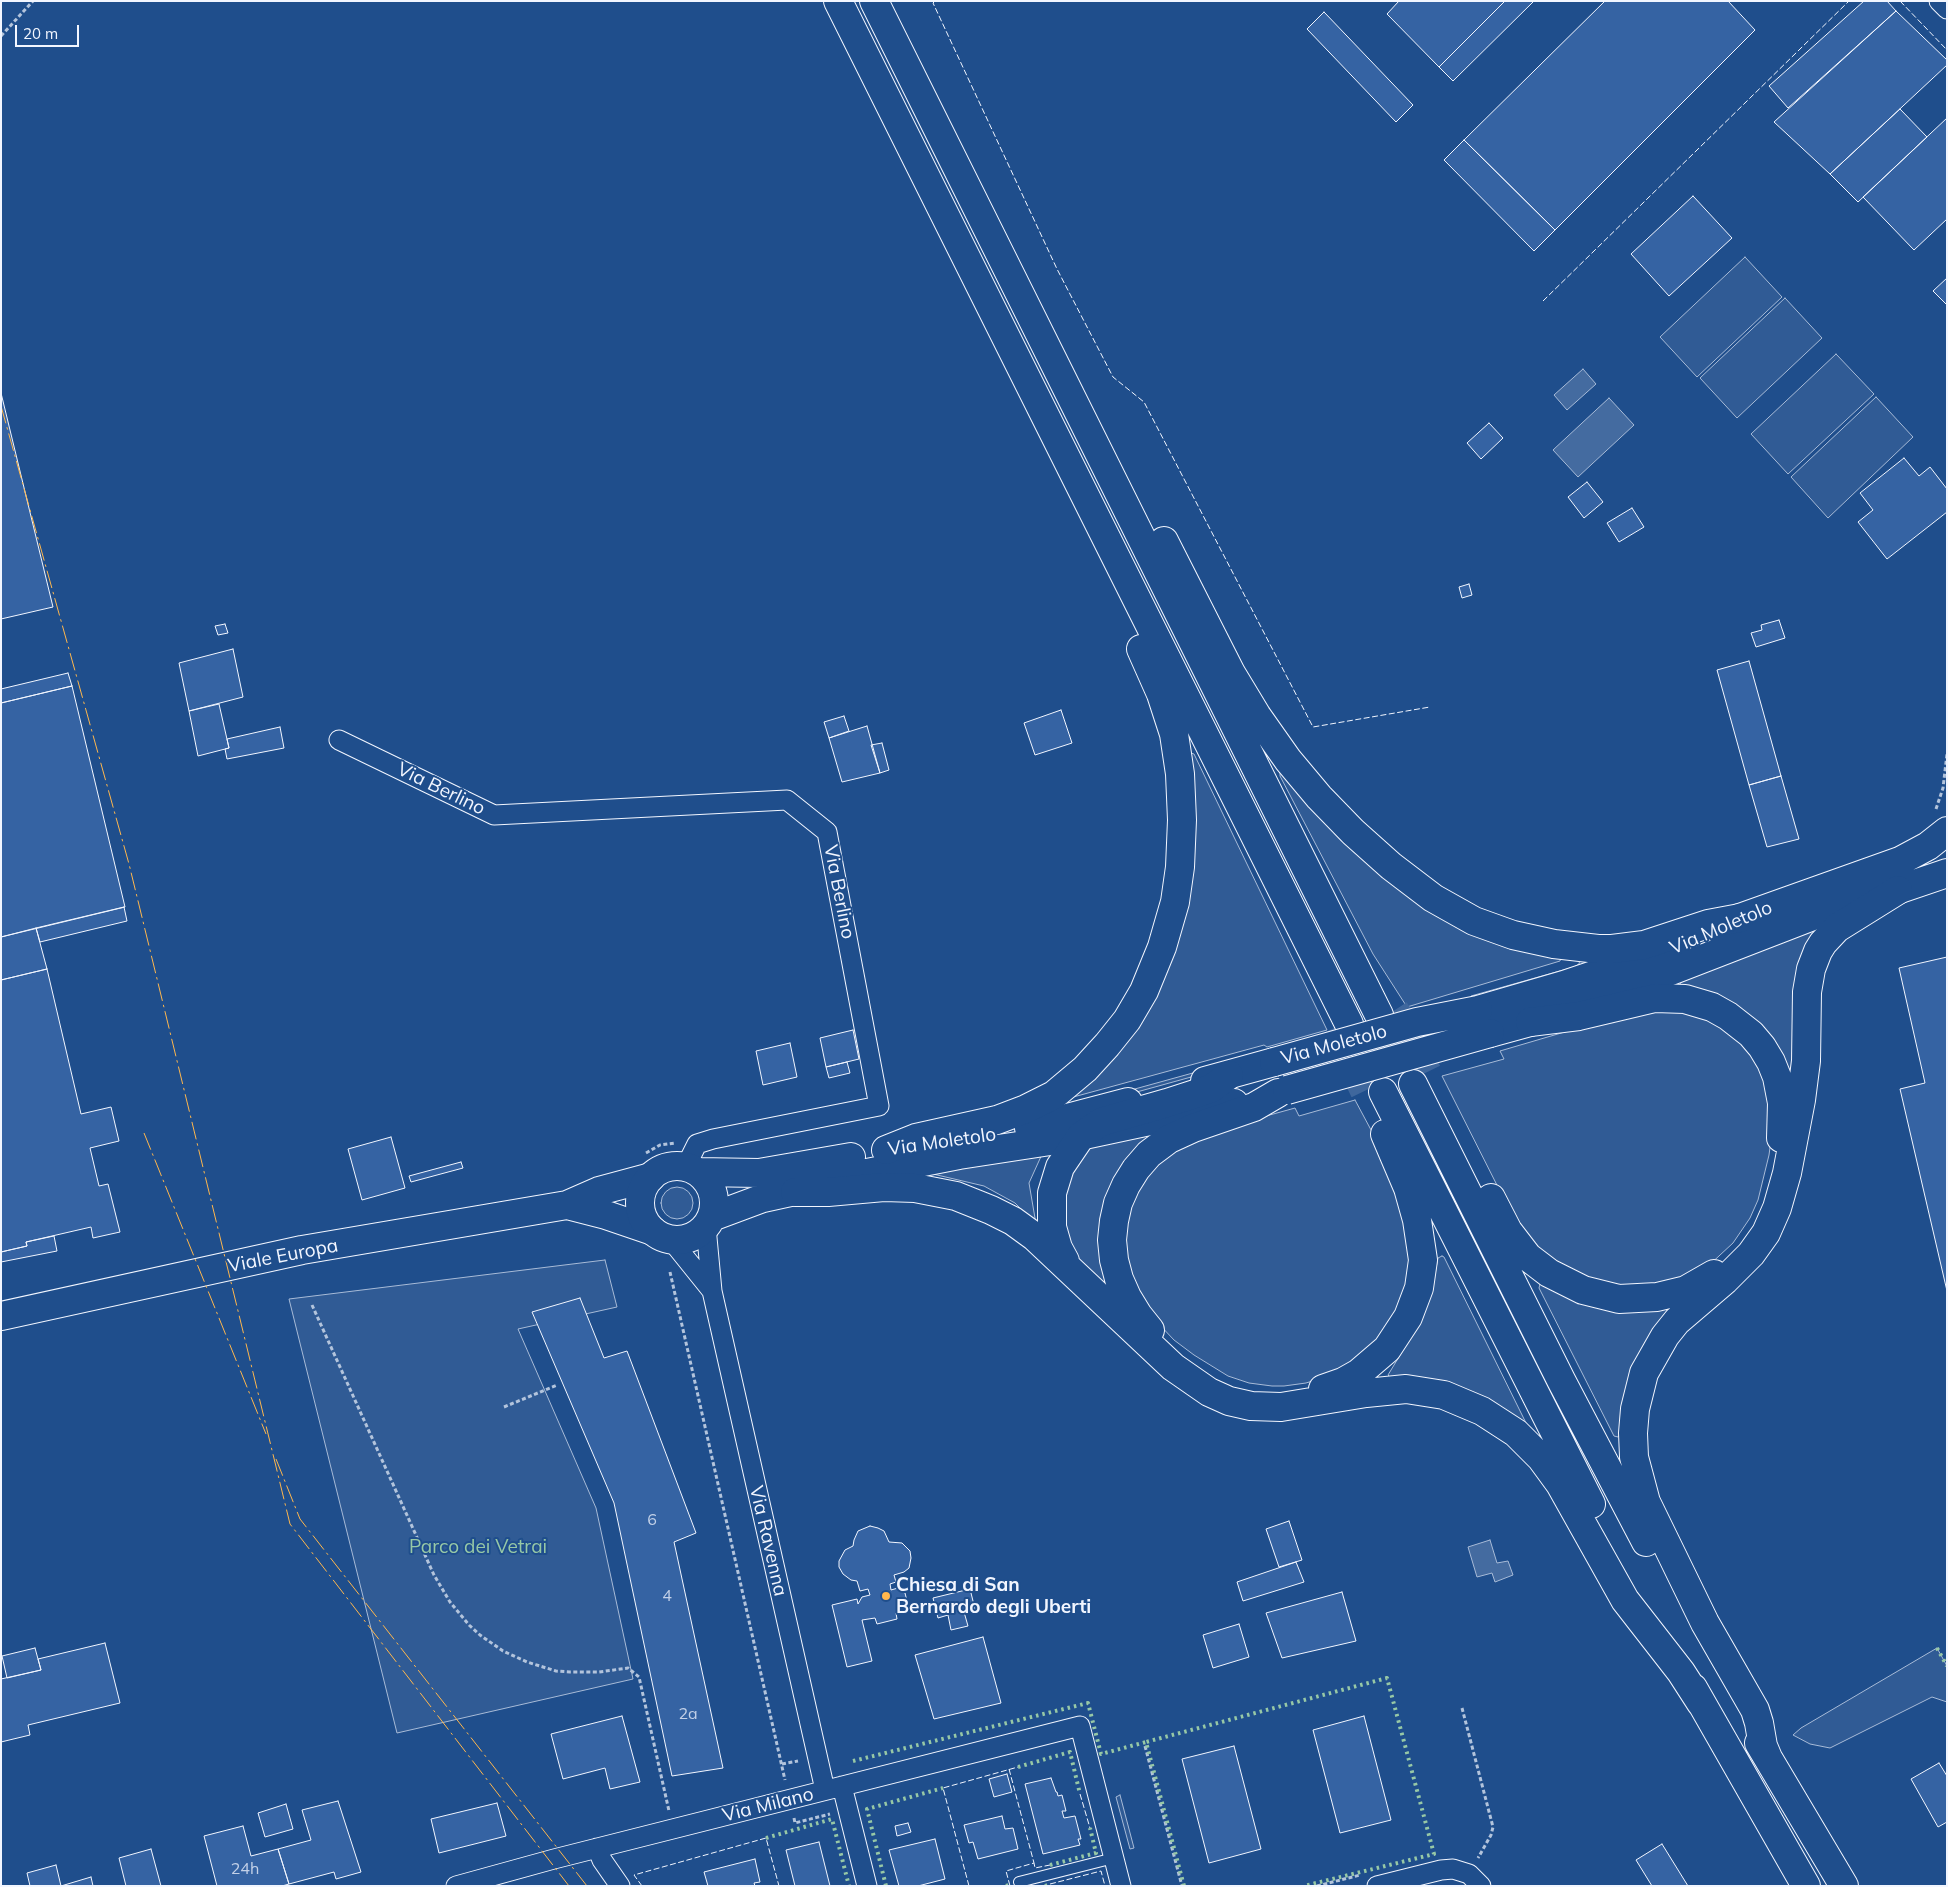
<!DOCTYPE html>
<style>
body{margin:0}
#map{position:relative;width:1948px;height:1887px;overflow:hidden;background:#1f4e8c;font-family:Mulish,sans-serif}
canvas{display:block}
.frame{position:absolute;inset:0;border:2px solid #f2f6ff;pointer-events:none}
.scale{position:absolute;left:15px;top:25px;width:64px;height:22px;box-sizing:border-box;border:2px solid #f2f6ff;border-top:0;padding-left:6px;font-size:15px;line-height:18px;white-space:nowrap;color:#f2f6ff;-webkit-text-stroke:4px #1f4e8c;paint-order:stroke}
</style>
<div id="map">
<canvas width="1948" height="1887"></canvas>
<div class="frame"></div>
<div class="scale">20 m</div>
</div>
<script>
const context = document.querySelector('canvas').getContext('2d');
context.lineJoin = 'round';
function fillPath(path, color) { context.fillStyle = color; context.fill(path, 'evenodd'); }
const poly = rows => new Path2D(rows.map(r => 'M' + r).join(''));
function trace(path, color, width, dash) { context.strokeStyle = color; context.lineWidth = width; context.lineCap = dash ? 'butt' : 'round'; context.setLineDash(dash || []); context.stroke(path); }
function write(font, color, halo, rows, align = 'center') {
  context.font = font + ' Mulish,sans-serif'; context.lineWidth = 4; context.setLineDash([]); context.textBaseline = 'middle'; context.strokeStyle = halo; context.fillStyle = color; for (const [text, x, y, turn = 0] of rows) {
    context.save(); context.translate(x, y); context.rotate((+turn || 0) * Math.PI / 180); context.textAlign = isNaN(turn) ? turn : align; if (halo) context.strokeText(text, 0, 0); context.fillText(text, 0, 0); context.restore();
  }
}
const green = poly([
 [1745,257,1782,297,1697,377,1660,337,1745,257],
 [1785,298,1822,338,1737,418,1700,378,1785,298],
 [1836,354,1874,394,1788,474,1751,434,1836,354],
 [1876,397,1913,437,1828,518,1791,477,1876,397],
 [1191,753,1194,754,1327,1030,1267,1047,1264,1045,1066,1099,1143,1013,1191,753],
 [1280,772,1327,821,1561,958,1560,961,1407,1007,1373,954,1280,776,1280,772],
 [1819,926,1792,1077,1680,984,1682,981,1819,926],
 [1580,959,1596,962,1473,1000,1471,996,1574,967,1579,964,1580,959],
 [1663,1007,1710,1017,1749,1046,1770,1093,1771,1140,1769,1155,1758,1200,1750,1218,1733,1243,1706,1268,1662,1285,1603,1285,1539,1253,1511,1213,1442,1076,1504,1059,1500,1051,1636,1011,1663,1007],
 [1269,1052,1271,1055,1046,1117,1055,1111,1269,1052],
 [1355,1100,1378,1143,1412,1239,1407,1295,1375,1349,1325,1377,1306,1383,1284,1386,1272,1386,1249,1383,1228,1376,1194,1355,1174,1340,1157,1322,1141,1300,1124,1250,1129,1201,1151,1166,1201,1134,1295,1108,1299,1116,1355,1100],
 [1155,1134,1145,1142,1109,1288,1081,1264,1065,1237,1065,1185,1088,1145,1155,1134],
 [1043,1152,1029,1183,1036,1224,1015,1203,984,1186,920,1171,1043,1152],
 '661 1203a16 16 0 1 1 32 0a16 16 0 1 1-32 0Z',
 [1442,1256,1444,1257,1526,1423,1390,1377,1388,1375,1414,1332,1432,1289,1438,1258,1442,1256],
 [605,1260,617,1307,518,1329,596,1508,633,1679,397,1733,289,1299,605,1260],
 [1540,1284,1674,1306,1647,1339,1637,1360,1620,1434,1618,1437,1614,1436,1539,1288,1540,1284],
 [1937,1648,1947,1666,1947,1702,1932,1697,1830,1748,1810,1744,1793,1735,1801,1728,1937,1648],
 [1120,1795,1134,1848,1130,1849,1116,1797,1120,1795]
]);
fillPath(green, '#305b95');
trace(green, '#a8bbd7', 1);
const water = poly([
 [1583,369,1596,384,1567,410,1554,395,1583,369],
 [1609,398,1634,425,1578,477,1553,450,1609,398],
 [1490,1540,1497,1563,1508,1561,1513,1575,1495,1582,1492,1573,1477,1577,1468,1547,1490,1540]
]);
fillPath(water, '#446ba0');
trace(water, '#a8bbd7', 1);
const building = poly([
 [1399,1,1505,1,1439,67,1387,14,1399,1],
 [1505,1,1534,1,1453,81,1439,67,1505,1],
 [1605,1,1728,1,1755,30,1555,230,1464,140,1605,1],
 [1864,1,1887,1,1896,11,1788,108,1769,86,1864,1],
 [1896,11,1947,60,1947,65,1830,174,1774,122,1896,11],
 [1324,12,1413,105,1396,122,1307,29,1324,12],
 [1900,109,1927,137,1858,202,1830,174,1900,109],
 [1947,118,1947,219,1914,250,1863,197,1947,118],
 [1464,140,1555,230,1534,251,1444,160,1464,140],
 [1693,196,1732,238,1669,296,1631,254,1693,196],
 [1947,278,1947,305,1933,291,1947,278],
 [1,393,53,607,1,619,1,393],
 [1489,423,1503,438,1481,459,1467,443,1489,423],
 [1904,458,1919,476,1930,467,1947,489,1947,512,1887,559,1858,522,1873,510,1860,493,1904,458],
 [1587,482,1603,502,1584,518,1568,497,1587,482],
 [1632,508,1644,527,1619,542,1607,523,1632,508],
 [1469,584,1472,595,1462,598,1459,587,1469,584],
 [1779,620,1785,638,1756,647,1751,633,1762,630,1761,625,1779,620],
 [225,624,228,633,218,635,215,626,225,624],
 [233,649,243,697,189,711,179,663,233,649],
 [1749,661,1781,776,1749,785,1717,670,1749,661],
 [68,673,72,686,1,703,1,689,68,673],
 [72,686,125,907,1,937,1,703,72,686],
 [219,704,229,748,198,756,189,711,219,704],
 [1061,710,1072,743,1035,755,1024,723,1061,710],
 [844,716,849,731,829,738,824,722,844,716],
 [867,726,880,773,842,782,829,738,867,726],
 [280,727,284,748,227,759,225,749,229,748,227,739,280,727],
 [882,743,889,770,880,773,871,745,882,743],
 [1781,776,1799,839,1767,847,1749,785,1781,776],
 [124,907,127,921,40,942,36,928,124,907],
 [36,928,47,969,1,980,1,937,36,928],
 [1947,957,1947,1291,1900,1089,1925,1083,1899,968,1947,957],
 [47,969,81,1114,111,1107,119,1141,90,1148,99,1186,108,1184,120,1232,93,1238,91,1227,26,1242,27,1246,1,1252,1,980,47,969],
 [853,1030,859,1059,826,1067,820,1038,853,1030],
 [790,1043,797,1077,763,1085,756,1051,790,1043],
 [847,1062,850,1073,829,1078,826,1067,847,1062],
 [391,1137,405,1188,362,1200,348,1149,391,1137],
 [461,1162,463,1168,411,1182,409,1176,461,1162],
 [54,1236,57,1251,1,1262,1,1252,27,1246,26,1242,54,1236],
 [580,1298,604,1358,627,1351,696,1533,674,1542,723,1768,672,1776,614,1503,532,1312,580,1298],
 [1289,1521,1302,1560,1279,1567,1266,1529,1289,1521],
 [870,1526,878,1528,884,1531,889,1542,902,1543,910,1551,911,1558,909,1568,904,1572,894,1575,896,1582,890,1584,891,1590,898,1588,905,1593,909,1609,896,1613,897,1619,877,1624,875,1618,862,1620,872,1661,847,1667,832,1605,857,1599,858,1604,862,1597,870,1595,868,1589,860,1591,857,1581,851,1580,843,1574,839,1567,839,1561,845,1550,853,1546,854,1540,858,1531,870,1526],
 [1296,1562,1304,1582,1243,1601,1237,1582,1296,1562],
 [970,1589,975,1609,964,1612,968,1626,951,1630,948,1615,938,1618,933,1598,970,1589],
 [1342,1592,1356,1641,1282,1658,1266,1613,1342,1592],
 [1239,1624,1249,1657,1213,1668,1203,1635,1239,1624],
 [983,1637,1001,1703,934,1719,915,1655,983,1637],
 [105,1643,120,1703,28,1725,30,1735,1,1742,1,1679,41,1670,38,1659,105,1643],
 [35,1648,41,1670,7,1678,2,1656,35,1648],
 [622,1716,640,1782,610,1789,605,1768,563,1779,551,1734,622,1716],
 [1364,1716,1391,1820,1340,1833,1313,1730,1364,1716],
 [1234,1746,1261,1849,1209,1863,1182,1759,1234,1746],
 [1939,1763,1947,1776,1947,1822,1938,1827,1911,1779,1939,1763],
 [1007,1774,1012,1792,994,1797,989,1779,1007,1774],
 [1051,1778,1056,1792,1057,1792,1058,1796,1062,1795,1066,1811,1062,1811,1064,1818,1075,1816,1081,1839,1078,1839,1080,1845,1043,1854,1025,1784,1051,1778],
 [338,1801,361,1872,336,1879,334,1872,289,1884,278,1849,311,1840,302,1810,338,1801],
 [497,1803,506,1836,439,1853,431,1819,497,1803],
 [286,1804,293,1829,265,1837,258,1813,286,1804],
 [1002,1816,1005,1829,1013,1828,1018,1849,978,1859,973,1842,969,1843,964,1825,1002,1816],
 [908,1823,911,1832,897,1836,895,1826,908,1823],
 [243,1826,251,1856,278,1849,289,1884,282,1886,217,1886,204,1836,243,1826],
 [935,1839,945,1879,918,1886,899,1886,889,1850,935,1839],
 [819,1842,830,1886,795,1886,786,1850,819,1842],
 [1662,1844,1688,1886,1652,1886,1636,1860,1662,1844],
 [151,1849,161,1886,126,1886,119,1858,151,1849],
 [755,1859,760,1882,754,1883,755,1886,708,1886,704,1872,755,1859],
 [56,1865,61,1886,30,1886,27,1873,56,1865],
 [91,1877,93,1886,61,1886,91,1877]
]);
fillPath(building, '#3563a3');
trace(building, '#f2f6ff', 1);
trace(poly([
 [1395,1010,1403,1022,1431,1079],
 [1334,1028,1367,1097]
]), '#3f679d', 28, [28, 14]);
const lane = poly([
 [1019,1882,1114,1858]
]);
const street = poly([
 [1939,1,1947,9],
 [339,740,494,815,787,800,827,832,879,1106,713,1139,697,1144,686,1166],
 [706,1227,712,1291,825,1790],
 [671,1240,712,1291],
 [842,1786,867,1886],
 [597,1848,602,1860,620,1886],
 [456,1886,554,1859,1080,1726,1121,1886],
 [1377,1886,1441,1870,1453,1869,1469,1874,1481,1886]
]);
const secondary = poly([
 [567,1205,606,1215,653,1231],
 [1,1316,302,1250,567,1205,599,1191,651,1177]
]);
const primary = poly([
 [1720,930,1740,918,1900,861,1928,846,1947,831],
 [1478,1010,1564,985,1676,947],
 [1490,1033,1530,1022,1601,998,1862,897,1894,891,1947,873],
 [1205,1081,1274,1062],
 [1029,1128,1128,1102],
 '640 1203a37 37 0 1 1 74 0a37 37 0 1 1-74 0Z',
 [698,1172,759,1173,851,1157],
 [712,1217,763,1198,804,1189,826,1181,959,1155,1070,1138,1234,1103]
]);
const highway = poly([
 [838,1,1349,1024],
 [874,1,1379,1015],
 [1164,541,1231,673,1257,716,1288,760,1319,797,1353,832,1391,866,1433,898,1474,921,1513,935,1554,944,1598,949,1612,949,1644,945,1708,924,1740,918],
 [1530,1022,1579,1016,1655,998,1685,999,1712,1007,1728,1016,1751,1034,1762,1047,1771,1062,1777,1077,1782,1103,1781,1138],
 [1413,1084,1561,1380,1646,1542],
 [1383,1092,1591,1504],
 [886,1150,916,1138,997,1120,1026,1109,1054,1095,1085,1069,1107,1045,1127,1020,1144,991,1162,947,1175,902,1180,867,1182,820,1180,774,1174,734,1161,694,1141,649],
 [795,1192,828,1192,884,1187,915,1188,956,1196,991,1210,1013,1221,1035,1237,1173,1367,1209,1392,1229,1401,1251,1406,1281,1407,1366,1393,1406,1389,1444,1395,1482,1411,1516,1433,1541,1458,1560,1484,1625,1600,1681,1672,1701,1703],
 [1491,1198,1508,1231,1528,1257,1549,1273,1583,1290,1619,1299,1657,1297,1686,1290,1714,1274],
 [1065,1261,1058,1248,1052,1227,1052,1193,1060,1167,1081,1136,1101,1122,1167,1103,1201,1092,1212,1088,1229,1075],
 [1150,1330,1138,1315,1127,1297,1119,1279,1114,1260,1112,1240,1114,1221,1118,1203,1126,1185,1136,1169,1149,1154,1169,1139,1193,1128,1254,1107,1278,1093],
 [1323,1389,1343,1382,1359,1373,1387,1349,1408,1317,1419,1288,1423,1260,1417,1220,1408,1188,1385,1134],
 [1693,1688,1806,1886],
 [1759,1743,1844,1886],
 [1768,1758,1763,1746,1759,1723,1755,1710,1705,1623,1646,1502,1634,1457,1633,1433,1635,1409,1644,1373,1665,1336,1677,1321,1725,1280,1751,1254,1766,1233,1777,1208,1787,1173,1801,1100,1806,1061,1807,992,1811,969,1818,951,1823,943,1837,928,1898,890]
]);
trace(lane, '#f2f6ff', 12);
trace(street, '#f2f6ff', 21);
trace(secondary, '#f2f6ff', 30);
trace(primary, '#f2f6ff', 30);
trace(highway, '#f2f6ff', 30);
trace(poly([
 [1,36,33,1],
 [1936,809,1943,788,1947,754],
 [646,1153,660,1145,675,1143],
 [670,1272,785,1780],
 [312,1305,434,1575,450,1602,469,1625,480,1635,503,1651,527,1662,556,1671,570,1672,599,1672,628,1668,639,1677,669,1811],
 [504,1407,557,1385],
 [1462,1708,1493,1827,1491,1835,1478,1858],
 [1145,1746,1182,1886],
 [782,1764,798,1761],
 [794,1818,795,1823,830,1814],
 [1317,1886,1360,1875]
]), '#b3c4dc', 3, [4, 2.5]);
trace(lane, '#1f4e8c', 10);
trace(street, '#1f4e8c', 19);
trace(secondary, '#1f4e8c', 28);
trace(primary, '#1f4e8c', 28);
trace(highway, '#1f4e8c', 28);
const primaryBridge = poly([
 [1274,1062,1417,1022,1478,1010],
 [1287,1090,1490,1033]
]);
trace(primaryBridge, '#f2f6ff', 30, []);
trace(primaryBridge, '#1f4e8c', 28);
trace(poly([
 [1937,1648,1947,1666],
 [853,1761,1088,1703,1101,1754,1146,1742],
 [1018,1767,1070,1752,1080,1794],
 [766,1838,832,1819,849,1886],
 [1050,1865,1096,1853,1090,1828],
 [886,1886,867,1809,943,1788],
 [1006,1886,1009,1885],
 [1045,1886,1050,1884],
 [1184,1886,1146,1742,1387,1678,1434,1854,1304,1886]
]), '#97c8a6', 4, [2.5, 4]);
trace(poly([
 [935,1,933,3,1057,269,1113,377,1144,402,1313,727,1430,707],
 [1900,1,1947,50],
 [1543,301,1849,1],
 [1009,1769,1034,1863],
 [1080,1794,1090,1828],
 [1050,1884,1101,1871,1105,1886],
 [642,1886,634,1875,766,1838,779,1886],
 [969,1886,943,1788,1018,1767],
 [1010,1886,1006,1871,1034,1863,1035,1868,1050,1865]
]), '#f2f6ff', 1, [6, 2.5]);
trace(poly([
 [1,406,129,864,290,1524,569,1886],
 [144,1133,266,1434],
 [276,1459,300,1519,587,1886]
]), '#ffb74d', 1, [18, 4, 2.5, 4]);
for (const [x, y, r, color] of [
 [886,1596,5,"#ffb74d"]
]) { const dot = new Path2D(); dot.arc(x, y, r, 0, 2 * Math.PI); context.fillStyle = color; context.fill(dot); trace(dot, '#1f4e8c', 2); }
write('16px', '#c3d1e8', null, [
 ["6",652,1520],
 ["4",667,1596],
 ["2a",688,1714],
 ["24h",245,1869]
]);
write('19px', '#f2f6ff', '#1f4e8c', [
 ["Via Berlino",441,789,26],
 ["Via Berlino",839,892,79],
 ["Via Moletolo",1721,928,-23],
 ["Via Moletolo",1334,1045,-15],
 ["Via Moletolo",942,1142,-8],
 ["Viale Europa",283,1256,-11],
 ["Via Ravenna",768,1541,77],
 ["Via Milano",768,1805,-14]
]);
write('19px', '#97c8a6', '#1f4e8c', [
 ["Parco dei Vetrai",478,1547]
]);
write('bold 19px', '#f2f6ff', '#1f4e8c', [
 ["Chiesa di San",896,1585],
 ["Bernardo degli Uberti",896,1607]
], 'left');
</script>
